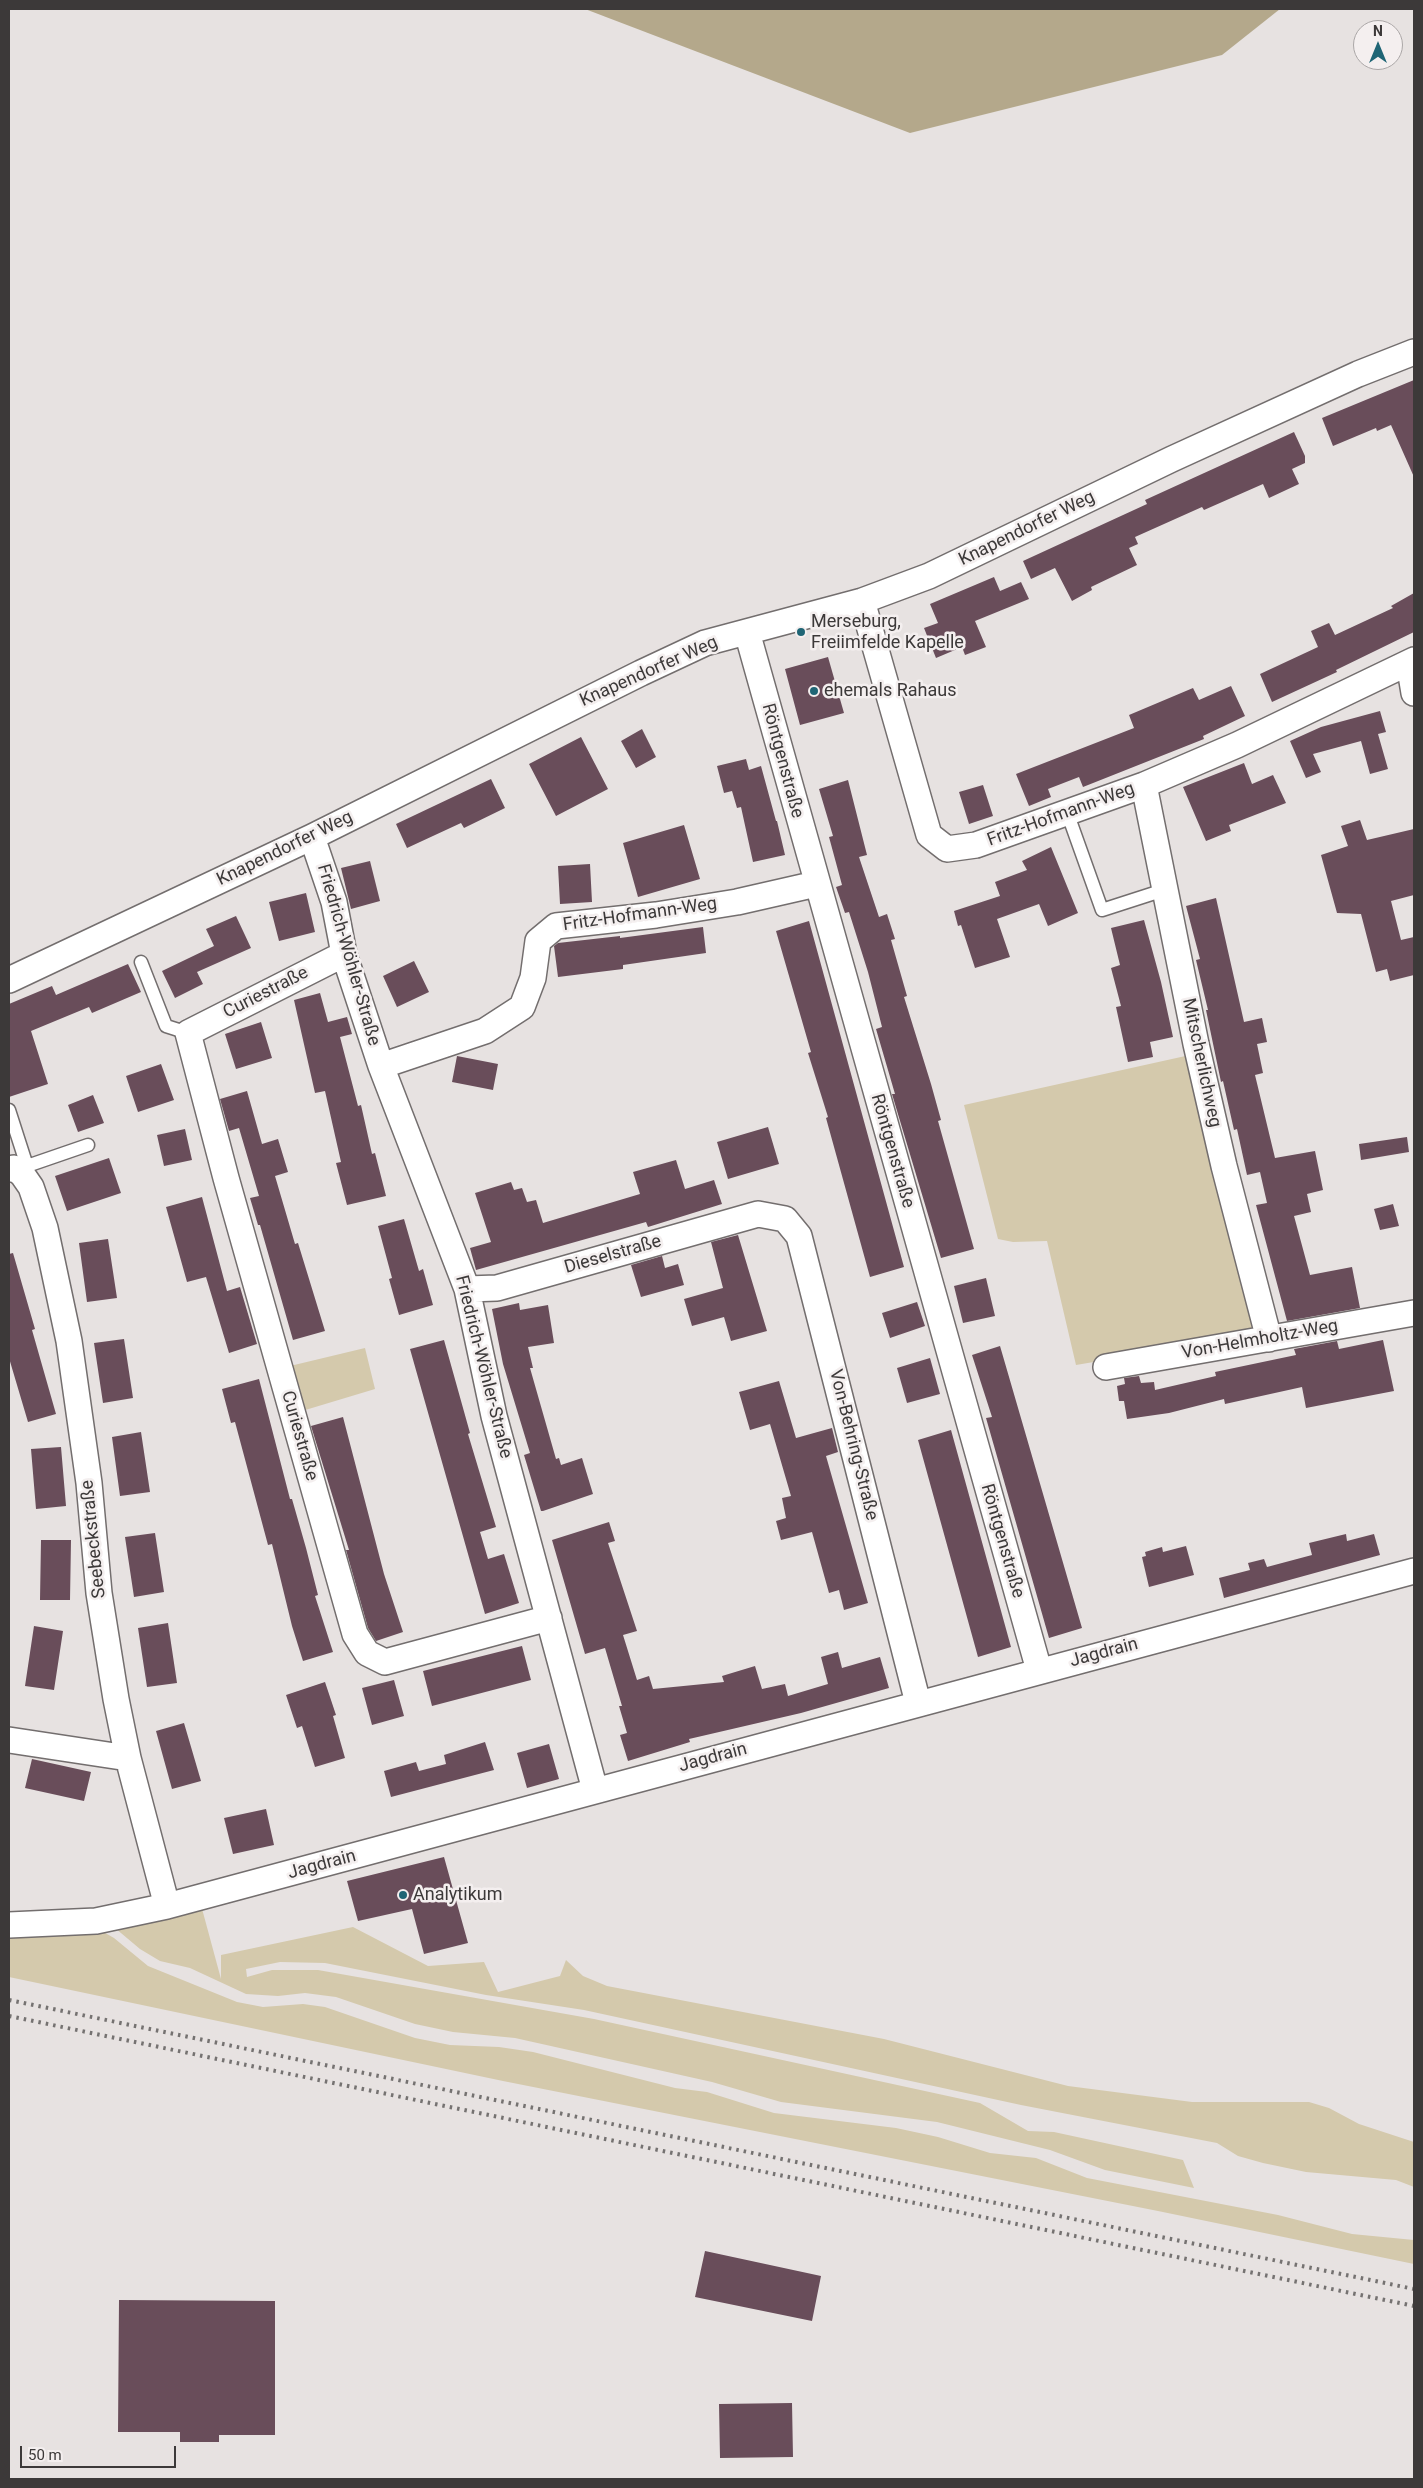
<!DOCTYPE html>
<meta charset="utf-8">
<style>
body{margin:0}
#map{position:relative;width:1423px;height:2488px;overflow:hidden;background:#e7e2e1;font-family:Roboto,sans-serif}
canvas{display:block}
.frame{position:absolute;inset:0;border:10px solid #3c3939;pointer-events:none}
.north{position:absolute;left:1353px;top:20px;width:50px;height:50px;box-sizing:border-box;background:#f4efef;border:1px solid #aaa6a6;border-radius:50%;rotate:0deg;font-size:14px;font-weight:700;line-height:20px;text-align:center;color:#3c3939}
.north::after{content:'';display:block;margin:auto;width:18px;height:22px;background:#1f6575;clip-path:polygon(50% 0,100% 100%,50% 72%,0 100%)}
.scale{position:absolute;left:20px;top:2446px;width:156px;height:22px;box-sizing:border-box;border:2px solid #3c3939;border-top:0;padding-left:6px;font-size:15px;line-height:18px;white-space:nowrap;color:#3c3939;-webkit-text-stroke:4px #f4efef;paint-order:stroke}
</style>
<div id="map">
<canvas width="1423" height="2488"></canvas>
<div class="frame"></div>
<div class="north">N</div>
<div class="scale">50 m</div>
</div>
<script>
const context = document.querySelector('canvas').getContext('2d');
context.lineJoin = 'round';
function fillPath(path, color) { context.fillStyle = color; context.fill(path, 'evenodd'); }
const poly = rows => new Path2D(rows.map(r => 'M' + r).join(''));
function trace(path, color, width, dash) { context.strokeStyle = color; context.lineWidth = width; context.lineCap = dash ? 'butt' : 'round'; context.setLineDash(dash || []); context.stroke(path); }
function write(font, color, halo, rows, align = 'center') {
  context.font = font + ' Roboto,sans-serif'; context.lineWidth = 5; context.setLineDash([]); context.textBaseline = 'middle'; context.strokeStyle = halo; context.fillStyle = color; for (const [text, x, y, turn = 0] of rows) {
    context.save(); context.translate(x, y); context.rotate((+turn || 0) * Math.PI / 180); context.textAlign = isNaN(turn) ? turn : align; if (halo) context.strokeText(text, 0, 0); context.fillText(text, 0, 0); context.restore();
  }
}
fillPath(poly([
 [1190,1055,1259,1334,1076,1365,1047,1241,1013,1242,998,1239,964,1105],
 [365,1348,375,1389,302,1411,290,1366],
 [201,1905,221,1979,221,1955,353,1927,428,1966,484,1962,498,1992,560,1976,566,1960,583,1976,607,1986,884,2039,1068,2086,1192,2102,1309,2102,1329,2108,1359,2124,1414,2142,1414,2187,1396,2180,1306,2172,1263,2163,1238,2156,1217,2143,1021,2105,584,2010,486,1995,325,1963,280,1962,246,1969,247,1977,272,1970,318,1970,594,2019,980,2103,1028,2131,1054,2132,1183,2160,1194,2188,1105,2170,1050,2150,937,2122,781,2102,712,2082,515,2038,453,2032,415,2024,336,1997,305,1993,278,1996,246,1994,190,1968,160,1961,140,1949,115,1928],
 [100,1930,114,1938,148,1966,237,2002,263,2007,303,2004,325,2007,415,2038,450,2045,499,2047,533,2052,675,2088,707,2092,774,2113,896,2128,938,2137,990,2153,1036,2158,1087,2178,1278,2215,1352,2234,1414,2240,1414,2264,1158,2211,503,2081,9,1977,9,1937]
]), '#d4c9ac');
fillPath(poly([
 [585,9,1280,9,1222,55,910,133]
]), '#b4a88b');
fillPath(poly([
 [1414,380,1414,477,1391,425,1377,431,1376,428,1333,446,1322,418],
 [1294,432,1305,456,1305,463,1292,469,1299,484,1269,498,1263,484,1204,510,1202,507,1135,537,1138,544,1129,548,1137,565,1091,587,1092,590,1072,601,1055,568,1031,579,1023,561,1147,504,1145,500],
 [994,577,1000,591,1021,582,1029,599,975,621,986,647,965,655,962,647,936,658,924,628,938,623,930,604],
 [1414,593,1414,632,1336,670,1337,672,1272,702,1260,674,1318,647,1311,631,1329,623,1335,635,1393,608,1391,606],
 [828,657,844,713,800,725,785,669],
 [1231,686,1245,716,1203,736,1204,739,1083,787,1079,777,1048,789,1051,797,1029,806,1016,774,1134,728,1129,715,1193,688,1199,700],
 [1380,711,1386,732,1378,734,1388,769,1370,774,1361,741,1313,754,1321,772,1306,778,1290,741,1321,727],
 [642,729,656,757,636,768,621,741],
 [581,737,608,789,556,816,529,764],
 [746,759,749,770,761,766,776,821,777,821,785,855,753,862,741,807,737,808,732,791,724,793,717,766],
 [1244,763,1252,784,1273,775,1286,803,1229,825,1231,831,1206,841,1183,787],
 [491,779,505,808,464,828,461,823,407,848,396,824],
 [848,780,867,855,859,857,879,917,887,914,895,939,891,940,907,996,904,997,931,1084,941,1120,938,1121,974,1249,941,1258,892,1094,895,1094,876,1029,882,1027,868,972,849,912,845,913,836,887,842,885,829,837,833,836,819,789],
 [983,785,993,816,969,824,959,792],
 [1360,820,1367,840,1414,829,1414,895,1391,901,1401,940,1414,937,1414,975,1390,981,1387,969,1376,972,1361,914,1337,913,1321,855,1348,846,1341,826],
 [684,825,700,879,638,897,623,843],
 [1051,847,1078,913,1048,926,1039,904,997,919,1010,957,975,968,961,925,958,926,954,911,1000,896,995,882,1027,870,1022,861],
 [370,861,380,901,351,909,341,868],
 [590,864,592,902,560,904,558,866],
 [306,893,315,932,279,941,269,902],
 [1216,898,1244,1022,1262,1018,1267,1042,1257,1044,1263,1073,1255,1075,1275,1158,1315,1151,1323,1190,1307,1194,1311,1212,1294,1216,1310,1275,1352,1267,1360,1308,1287,1321,1256,1205,1267,1203,1260,1172,1247,1175,1237,1129,1234,1130,1223,1081,1221,1082,1206,1010,1208,1010,1196,960,1200,959,1186,906],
 [236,916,251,948,197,972,203,984,175,998,162,971,214,946,206,929],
 [1144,920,1161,982,1173,1037,1150,1042,1153,1057,1128,1062,1116,1007,1121,1006,1111,968,1120,965,1111,928],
 [809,921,904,1267,870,1277,826,1118,828,1117,808,1053,811,1052,776,931],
 [703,927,706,953,623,965,623,969,558,977,554,946,558,943,620,936,620,938],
 [414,961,429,992,397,1007,383,976],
 [128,964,141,992,92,1013,89,1007,31,1031,48,1084,9,1097,9,1004,52,986,56,995],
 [320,993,328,1022,347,1017,352,1034,340,1037,358,1106,361,1105,372,1154,375,1153,386,1196,347,1205,336,1163,341,1162,325,1091,315,1093,294,1000],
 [261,1022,272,1058,236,1069,225,1034],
 [457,1056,498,1064,493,1090,452,1082],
 [161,1064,174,1100,138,1112,126,1076],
 [247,1091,262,1144,278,1139,288,1172,275,1176,295,1244,298,1243,325,1331,293,1340,260,1225,258,1225,250,1198,259,1196,239,1128,229,1131,220,1099],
 [93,1095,104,1123,78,1132,68,1105],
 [768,1127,779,1164,728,1179,717,1142],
 [185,1129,192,1160,164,1166,157,1135],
 [1407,1137,1409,1152,1361,1160,1359,1144],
 [109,1158,121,1193,67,1211,55,1176],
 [676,1160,685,1189,714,1180,722,1204,648,1227,646,1222,476,1270,470,1248,491,1242,475,1193,511,1182,514,1190,522,1188,527,1202,536,1200,543,1223,640,1194,633,1172],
 [202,1197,227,1291,240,1287,257,1344,229,1353,206,1277,187,1282,166,1207],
 [1393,1204,1399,1226,1380,1230,1374,1209],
 [404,1219,419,1271,423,1269,433,1305,399,1315,389,1279,392,1278,378,1226],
 [738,1235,767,1331,731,1341,724,1317,692,1326,684,1299,723,1288,711,1242],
 [108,1239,117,1298,87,1302,79,1243],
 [13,1253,35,1329,32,1330,56,1414,28,1422,9,1358,9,1254],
 [662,1256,665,1268,678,1264,684,1285,641,1297,631,1265],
 [986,1278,995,1316,963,1323,954,1286],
 [917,1302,925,1326,890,1338,882,1313],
 [519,1303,520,1310,548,1305,554,1343,528,1347,533,1368,530,1368,556,1459,559,1458,561,1465,582,1458,593,1494,543,1511,541,1511,524,1455,530,1453,503,1364,492,1309],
 [124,1339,133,1398,103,1403,94,1343],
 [444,1340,470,1433,468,1434,496,1527,480,1532,488,1559,504,1554,519,1603,485,1614,410,1349],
 [1383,1340,1394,1391,1306,1408,1302,1387,1225,1404,1224,1399,1169,1413,1127,1419,1124,1401,1119,1401,1117,1386,1125,1384,1124,1378,1139,1376,1141,1383,1154,1382,1155,1390,1216,1376,1215,1372,1296,1355,1294,1349,1337,1341,1339,1349],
 [1000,1346,1082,1628,1049,1638,986,1418,992,1417,972,1355],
 [930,1358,940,1394,907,1403,897,1368],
 [259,1379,290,1499,292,1499,306,1548,318,1595,315,1596,333,1652,303,1661,292,1626,272,1544,268,1545,235,1422,231,1423,222,1389],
 [779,1381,796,1438,832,1428,838,1452,826,1456,868,1603,844,1610,839,1590,829,1593,812,1532,781,1540,776,1521,786,1518,782,1498,791,1496,770,1424,750,1430,739,1392],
 [343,1417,384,1574,403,1632,376,1641,368,1628,346,1550,349,1550,311,1426],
 [951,1430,1011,1647,978,1657,918,1440],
 [141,1432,150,1492,120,1496,112,1437],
 [61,1447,66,1506,36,1509,31,1449],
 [609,1522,615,1541,608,1543,637,1631,623,1635,637,1680,649,1676,653,1689,724,1682,722,1676,755,1666,762,1689,785,1684,788,1696,828,1684,821,1657,838,1652,842,1668,880,1657,889,1688,801,1713,689,1739,690,1742,628,1761,620,1735,627,1733,619,1706,622,1706,605,1648,585,1654,552,1540],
 [155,1533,164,1592,134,1597,125,1537],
 [1346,1534,1347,1541,1374,1534,1380,1555,1224,1598,1219,1578,1250,1570,1248,1563,1264,1559,1267,1567,1312,1555,1309,1543],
 [41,1540,71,1540,70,1600,40,1600],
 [1186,1546,1194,1575,1149,1587,1142,1557,1146,1556,1145,1552,1162,1547,1163,1552],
 [168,1623,177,1683,147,1687,138,1628],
 [34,1626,63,1631,54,1690,25,1686],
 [522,1646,531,1680,432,1706,423,1671],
 [394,1680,404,1716,372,1725,362,1688],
 [325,1682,336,1715,333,1716,345,1758,315,1767,302,1726,297,1728,286,1695],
 [184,1723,201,1781,172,1789,156,1731],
 [485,1742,494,1770,391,1797,384,1771,416,1762,419,1771,446,1764,444,1755],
 [549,1744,559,1779,527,1788,517,1753],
 [32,1759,91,1772,84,1801,25,1788],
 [266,1809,274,1845,233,1854,224,1818],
 [444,1857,468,1943,424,1954,412,1909,358,1921,347,1881],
 [705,2251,821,2276,812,2321,695,2297],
 [119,2300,275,2301,275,2435,219,2435,219,2442,180,2442,180,2432,118,2432],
 [792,2403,793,2457,720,2458,719,2404]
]), '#694d5a');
const lane = poly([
 [1067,812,1102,910,1164,890],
 [141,962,166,1026,188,1033],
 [9,1110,27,1166,22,1174],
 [27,1166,88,1145]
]);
const street = poly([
 [862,601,929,835,947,849,976,845,1144,785,1237,745,1414,660],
 [747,632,1039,1670],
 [1409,663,1414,693],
 [1144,785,1196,1044,1224,1166,1269,1339],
 [312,837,334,902,344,954,381,1066,467,1289,494,1416,595,1790],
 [344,954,188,1033,226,1178,355,1634,367,1653,385,1662,549,1618],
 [9,980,312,837,641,673,705,643,862,601,929,576,1172,459,1358,374,1414,352],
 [381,1066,485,1031,522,1007,533,978,538,941,556,926,656,915,737,902,816,884],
 [9,1169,14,1168,22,1174,31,1187,45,1228,69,1341,89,1483,99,1593,116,1699,128,1758,167,1906],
 [467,1289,497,1288,758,1214,785,1219,799,1236,918,1703],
 [1106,1367,1414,1313],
 [9,1740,128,1758],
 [9,1925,96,1921,167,1906,1414,1571]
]);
trace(lane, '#736e6e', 15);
trace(street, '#736e6e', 28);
trace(lane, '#fff', 12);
trace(street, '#fff', 25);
trace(poly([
 [9,2000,1414,2289],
 [9,2016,1414,2306]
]), '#757271', 4, [2.5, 5]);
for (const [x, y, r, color] of [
 [801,632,5,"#1f6575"],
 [814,691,5,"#1f6575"],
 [403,1895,5,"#1f6575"]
]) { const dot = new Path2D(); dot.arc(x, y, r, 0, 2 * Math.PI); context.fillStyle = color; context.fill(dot); trace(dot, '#f4efef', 2); }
write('18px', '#3c3939', '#f4efef', [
 ["Knapendorfer Weg",1027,529,-26],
 ["Knapendorfer Weg",649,672,-24],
 ["Röntgenstraße",782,761,75],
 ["Fritz-Hofmann-Weg",1061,815,-20],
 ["Knapendorfer Weg",285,849,-26],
 ["Fritz-Hofmann-Weg",640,915,-8],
 ["Friedrich-Wöhler-Straße",348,955,74],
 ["Curiestraße",266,993,-27],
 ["Mitscherlichweg",1201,1063,78],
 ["Röntgenstraße",892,1151,74],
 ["Dieselstraße",613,1255,-16],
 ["Von-Helmholtz-Weg",1260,1340,-10],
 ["Friedrich-Wöhler-Straße",483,1367,76],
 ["Curiestraße",299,1436,74],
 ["Von-Behring-Straße",853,1445,76],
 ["Seebeckstraße",94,1539,-96],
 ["Röntgenstraße",1002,1541,74],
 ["Jagdrain",1104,1653,-15],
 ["Jagdrain",713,1758,-15],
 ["Jagdrain",322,1865,-15]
]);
write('18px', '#3c3939', '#f4efef', [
 ["Merseburg,",811,622],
 ["Freiimfelde Kapelle",811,643],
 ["ehemals Rahaus",824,691],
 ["Analytikum",413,1895]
], 'left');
</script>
